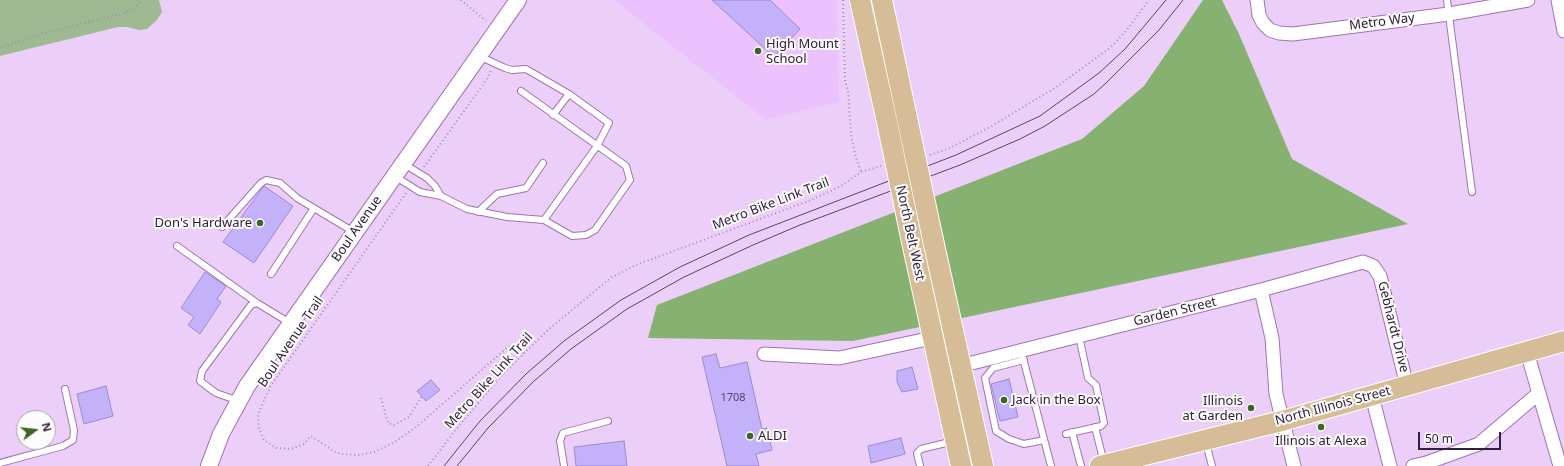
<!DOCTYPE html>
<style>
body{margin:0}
#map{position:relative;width:1564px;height:466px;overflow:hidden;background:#ebcff8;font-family:"Noto Sans",sans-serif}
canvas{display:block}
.north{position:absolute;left:16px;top:410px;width:40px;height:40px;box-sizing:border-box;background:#fcfcfc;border:1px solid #aba4ae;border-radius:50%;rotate:75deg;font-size:11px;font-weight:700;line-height:16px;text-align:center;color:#32203a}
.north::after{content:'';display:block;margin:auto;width:14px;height:18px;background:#3c6623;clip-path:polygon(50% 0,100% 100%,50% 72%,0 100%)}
.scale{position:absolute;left:1418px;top:432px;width:83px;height:18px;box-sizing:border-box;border:2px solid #32203a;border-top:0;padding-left:5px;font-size:12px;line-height:14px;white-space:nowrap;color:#32203a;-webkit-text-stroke:3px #fcfcfc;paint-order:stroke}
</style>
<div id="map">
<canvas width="1564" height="466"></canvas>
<div class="north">N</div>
<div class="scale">50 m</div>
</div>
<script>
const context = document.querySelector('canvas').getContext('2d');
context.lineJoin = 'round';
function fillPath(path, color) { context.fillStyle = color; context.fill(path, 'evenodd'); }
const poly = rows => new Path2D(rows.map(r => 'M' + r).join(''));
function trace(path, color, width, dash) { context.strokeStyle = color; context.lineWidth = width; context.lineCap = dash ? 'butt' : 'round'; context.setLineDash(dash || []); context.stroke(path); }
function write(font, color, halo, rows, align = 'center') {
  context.font = font + ' "Noto Sans",sans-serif'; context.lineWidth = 4; context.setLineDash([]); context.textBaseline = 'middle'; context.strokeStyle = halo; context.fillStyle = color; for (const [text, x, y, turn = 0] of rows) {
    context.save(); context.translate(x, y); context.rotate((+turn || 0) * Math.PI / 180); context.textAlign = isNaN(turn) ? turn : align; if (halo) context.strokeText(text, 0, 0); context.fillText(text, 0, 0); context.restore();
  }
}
fillPath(poly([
 [614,0,837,0,839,102,766,120]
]), '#ebc2fd');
fillPath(poly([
 [0,0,159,0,162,12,157,20,147,29,139,30,127,27,118,27,0,56]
]), '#9fba92');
fillPath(poly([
 [1203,0,1222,0,1239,34,1292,159,1408,224,853,341,648,338,657,305,1082,139,1144,86]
]), '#86b170');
const building = poly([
 [712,0,770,0,800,29,774,57,712,0],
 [264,186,293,206,254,263,223,242,264,186],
 [205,272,226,286,217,299,221,302,200,334,188,325,194,317,181,308,205,272],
 [716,354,720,368,747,362,762,429,767,428,772,450,756,454,759,466,727,466,702,357,716,354],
 [912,367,918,389,902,392,897,382,897,371,912,367],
 [1009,379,1018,417,1000,421,991,384,1009,379],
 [431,380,440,390,426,401,417,391,431,380],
 [106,386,113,416,84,424,77,394,106,386],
 [901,438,905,454,871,463,868,446,901,438],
 [624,441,627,466,576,466,574,447,624,441]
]);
fillPath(building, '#c3b1f9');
trace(building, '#9d8ad2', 1);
const service = poly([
 [1447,0,1472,192],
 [479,56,505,68,512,70,526,69,569,94,609,123,597,146,544,220],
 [553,115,569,94],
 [396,177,420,192,441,196,435,186,427,178,404,164],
 [441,196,467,209,507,217,544,220,572,236,586,235,595,230,630,180,626,166,521,91],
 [478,212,497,194,526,188,543,163],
 [222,227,261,183,266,180,280,183,297,198,354,232],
 [177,246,257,303],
 [271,274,314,208],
 [1023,358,1051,466],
 [1024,360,993,368,985,378,996,431,1009,439,1024,444,1044,440],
 [239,401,216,393,200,381,202,371,251,305,257,303,290,323],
 [1095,427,1104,463],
 [1072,432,1081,466],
 [1066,434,1101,426,1104,423,1096,385,1088,378,1079,336],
 [1206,443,1212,466],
 [0,463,63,446,73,440,74,430,65,389],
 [564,466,560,441,563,433,608,421],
 [920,466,917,453,921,449,954,441]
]);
const minor = poly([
 [1257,0,1259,15,1263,23,1270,30,1279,33,1293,34,1449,14,1528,0],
 [1558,0,1564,31],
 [1261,290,1272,338,1276,394,1294,466],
 [1527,352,1560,466],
 [764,354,839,358,932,338],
 [960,366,1261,290,1363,262,1373,266,1380,276,1407,386],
 [1372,396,1390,466],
 [1413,466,1426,463,1479,444,1539,393]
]);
const tertiary = poly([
 [209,466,221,434,247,386,518,0]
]);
const primary = poly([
 [860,0,887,122],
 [882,0,907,118],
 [933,240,983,466],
 [912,242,961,466],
 [1100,466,1282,421,1564,341]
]);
trace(service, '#a174b4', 8);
trace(minor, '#a174b4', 15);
trace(tertiary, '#a174b4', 18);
trace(primary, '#fff', 22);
trace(poly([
 [461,0,486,21],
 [843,0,845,82,848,90,851,135,856,158,861,172],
 [0,48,41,34,124,13,136,7,142,0],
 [930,155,950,148,992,126,1058,86,1111,47,1126,31,1149,0],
 [424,167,487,79,491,70],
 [406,193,270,387,258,414,259,429,264,440,276,448,291,449,304,444,311,436,335,452,342,454,360,455,374,452,393,443,415,428,508,347,516,346,524,354],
 [381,398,388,423,394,425,409,417,422,396],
 [428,466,454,432,501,376,549,329,612,277,636,265,811,200,841,186,861,172,881,166]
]), '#a48caf', 2, [1, 3]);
trace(service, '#fff', 6);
trace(minor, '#fff', 13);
trace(tertiary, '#fff', 16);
trace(primary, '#d7bd97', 20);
trace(poly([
 [444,466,480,421,526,374,564,341,621,300,680,267,749,235,956,155,1040,116,1099,73,1125,49,1166,0],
 [457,466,488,428,533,382,571,349,627,309,684,277,753,245,800,225,960,165,1020,139,1045,126,1094,94,1107,82,1159,30,1183,0]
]), '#594562', 1);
const primaryBridge = poly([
 [907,118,933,240],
 [887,122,912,242]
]);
trace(primaryBridge, '#fff', 22, []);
trace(primaryBridge, '#d7bd97', 20);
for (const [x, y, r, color] of [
 [758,51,4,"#3c6623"],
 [260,223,4,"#3c6623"],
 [1004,400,4,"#3c6623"],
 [1251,408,4,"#3c6623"],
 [1321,427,4,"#3c6623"],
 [750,436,4,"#3c6623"]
]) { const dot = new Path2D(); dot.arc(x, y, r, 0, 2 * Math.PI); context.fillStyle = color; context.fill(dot); trace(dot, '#fcfcfc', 1.5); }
write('11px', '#56446a', null, [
 ["1708",733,398]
]);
write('13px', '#32203a', '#fcfcfc', [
 ["Metro Way",1382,22,-7],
 ["Metro Bike Link Trail",771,204,-21],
 ["Boul Avenue",357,229,-55],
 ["North Belt West",910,233,78],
 ["Garden Street",1175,312,-14],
 ["Gebhardt Drive",1393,327,76],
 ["Boul Avenue Trail",291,342,-56],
 ["Metro Bike Link Trail",489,381,-48],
 ["North Illinois Street",1333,406,-15]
]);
write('13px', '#32203a', '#fcfcfc', [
 ["High Mount",766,44],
 ["School",766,59],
 ["Don's Hardware",252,223,"right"],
 ["Jack in the Box",1012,400],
 ["Illinois",1243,401,"right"],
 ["at Garden",1243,416,"right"],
 ["ALDI",758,436],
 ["Illinois at Alexa",1321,441,"center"]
], 'left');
</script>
